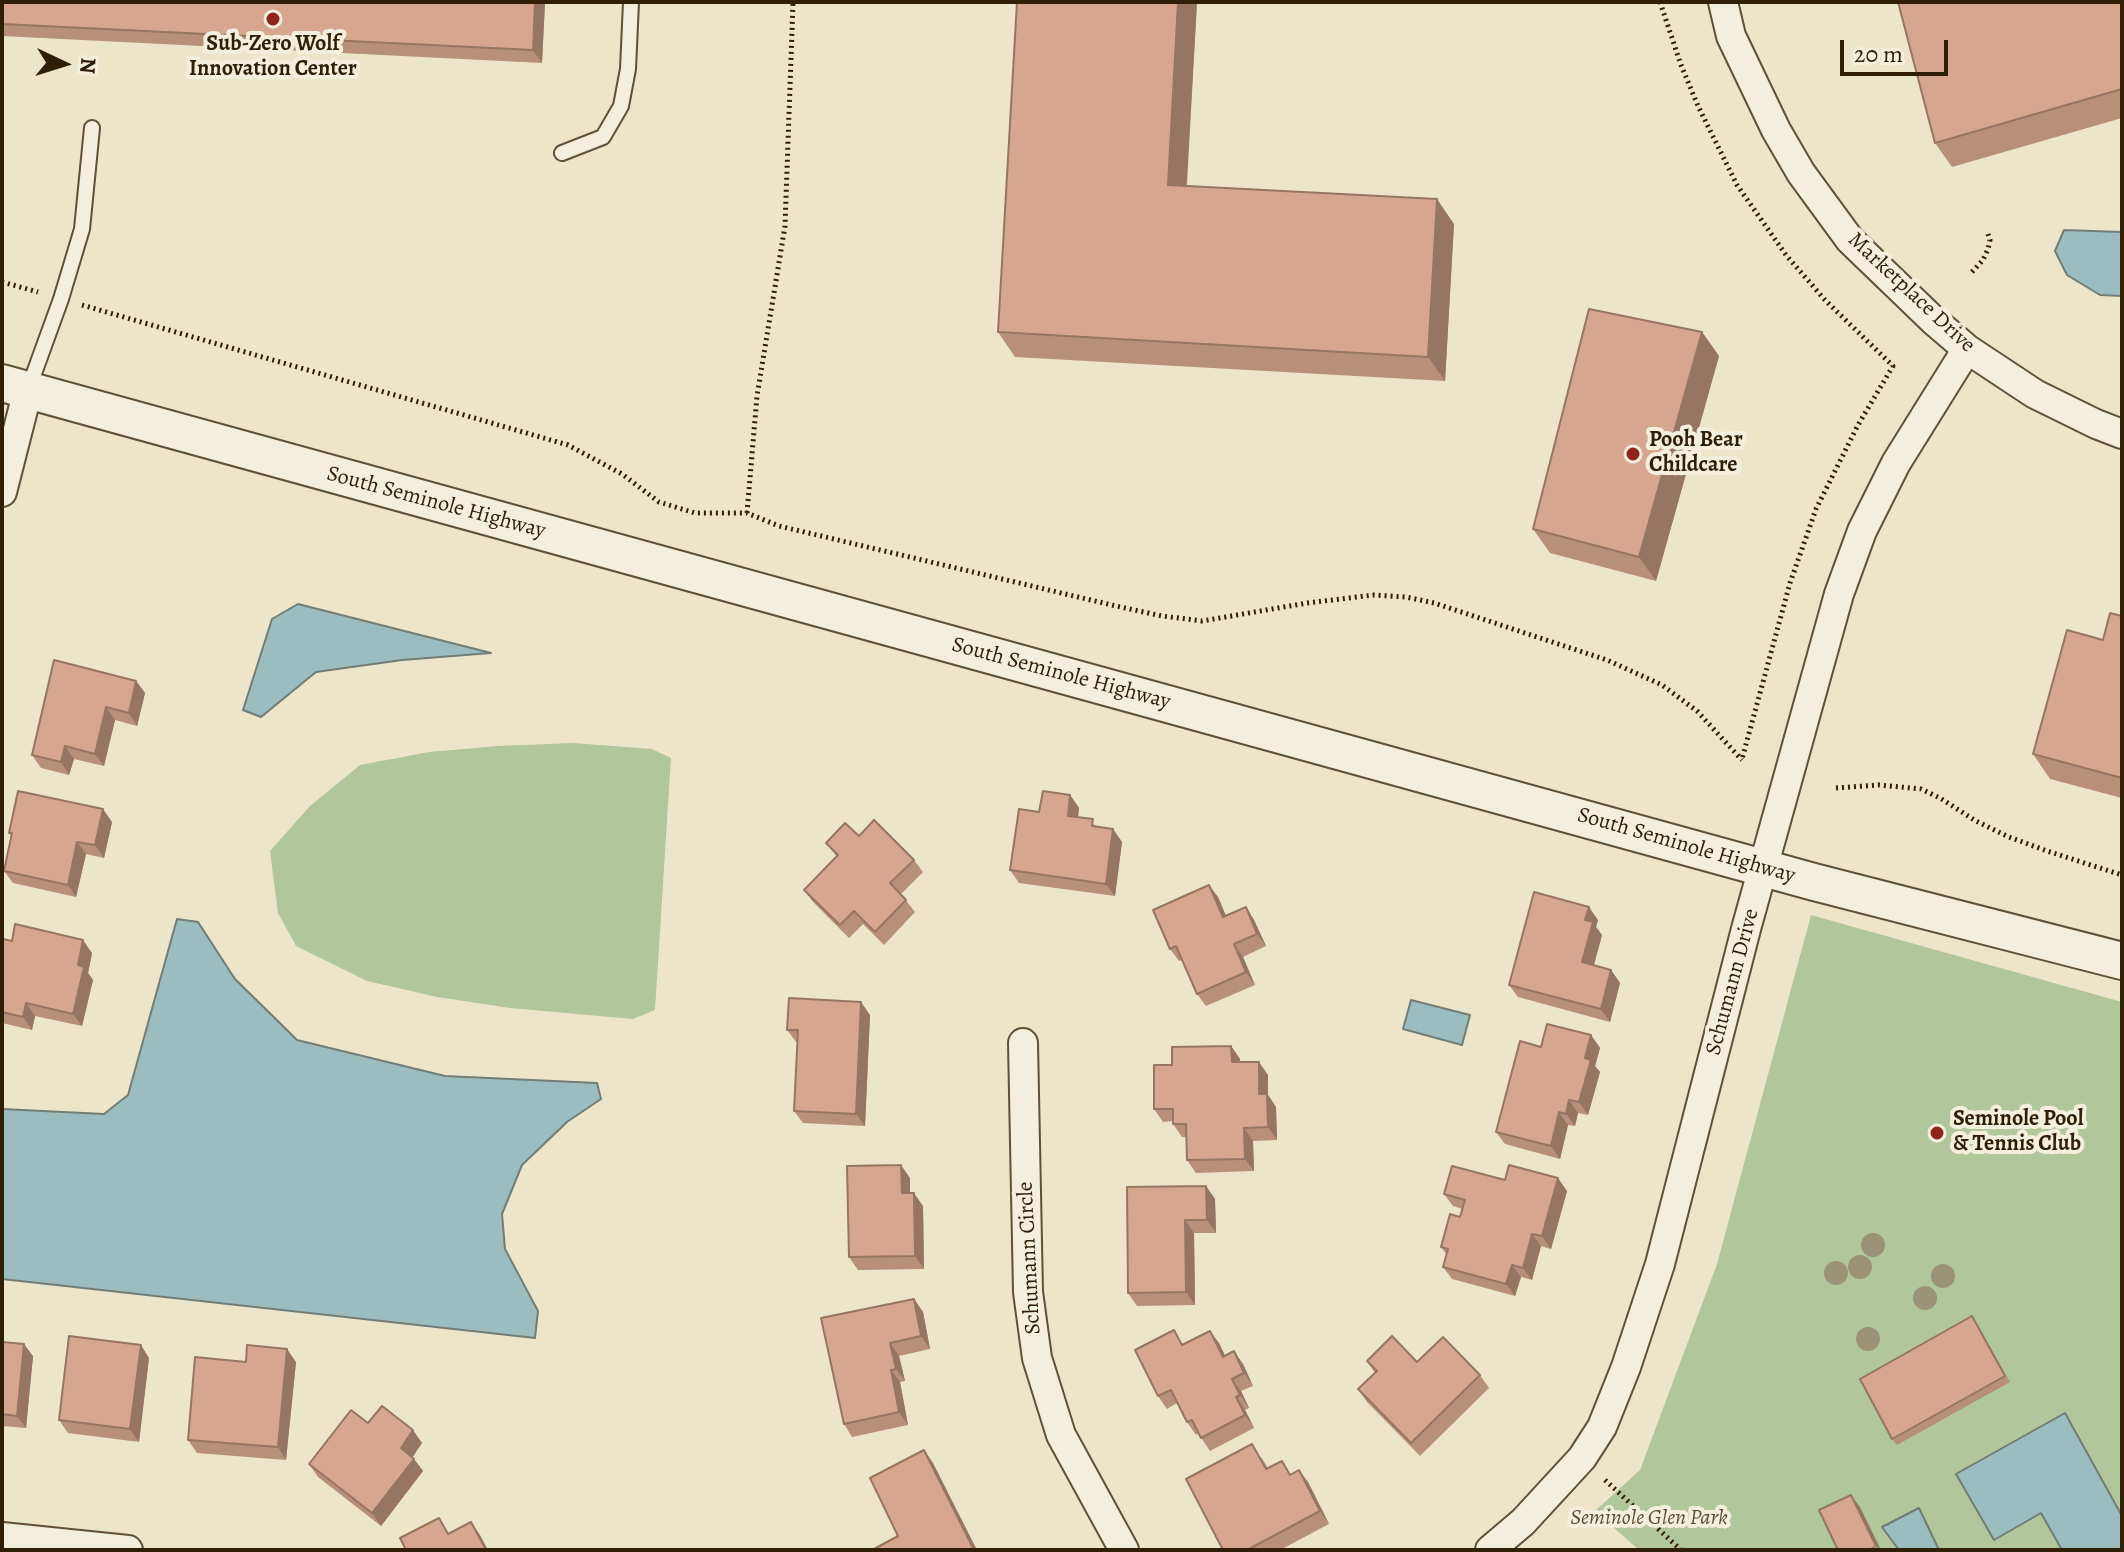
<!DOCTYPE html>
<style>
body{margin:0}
#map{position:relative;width:2124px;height:1552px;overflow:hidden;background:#ede5ca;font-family:Alegreya,serif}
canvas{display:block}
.frame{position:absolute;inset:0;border:4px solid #311e07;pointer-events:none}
.north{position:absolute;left:24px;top:24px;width:80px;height:80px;-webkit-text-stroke:6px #f3eedd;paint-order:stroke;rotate:94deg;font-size:22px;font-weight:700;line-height:32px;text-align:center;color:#311e07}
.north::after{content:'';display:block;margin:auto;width:28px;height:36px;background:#311e07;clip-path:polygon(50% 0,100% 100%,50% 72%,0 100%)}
.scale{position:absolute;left:1840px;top:40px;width:108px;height:36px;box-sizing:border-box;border:4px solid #311e07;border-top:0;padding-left:10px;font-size:24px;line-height:28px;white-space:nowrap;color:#311e07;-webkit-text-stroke:6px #f3eedd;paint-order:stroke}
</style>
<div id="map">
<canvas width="2124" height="1552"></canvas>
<div class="frame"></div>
<div class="north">N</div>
<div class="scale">20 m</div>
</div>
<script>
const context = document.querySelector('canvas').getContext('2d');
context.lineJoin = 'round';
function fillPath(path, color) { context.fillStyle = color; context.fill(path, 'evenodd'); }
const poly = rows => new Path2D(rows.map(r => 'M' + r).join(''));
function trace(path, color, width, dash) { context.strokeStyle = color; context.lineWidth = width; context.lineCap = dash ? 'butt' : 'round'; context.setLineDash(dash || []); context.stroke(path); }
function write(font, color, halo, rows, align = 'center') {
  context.font = font + ' Alegreya,serif'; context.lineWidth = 8; context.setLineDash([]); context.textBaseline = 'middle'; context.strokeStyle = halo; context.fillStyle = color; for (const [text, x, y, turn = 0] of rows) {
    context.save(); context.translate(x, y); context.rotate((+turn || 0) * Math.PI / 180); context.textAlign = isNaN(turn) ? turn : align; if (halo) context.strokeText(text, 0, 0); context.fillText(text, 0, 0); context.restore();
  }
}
fillPath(poly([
 [573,743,652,749,671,758,655,1010,633,1019,510,1008,437,997,367,981,296,946,278,913,270,851,310,806,360,765,429,752,498,746],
 [1811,915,2122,1002,2122,1550,1639,1550,1595,1511,1640,1470,1717,1264]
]), '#b2c69b');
const water = poly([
 [2064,230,2122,232,2122,296,2100,295,2067,275,2055,251,2064,230],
 [298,604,491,653,402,660,316,672,261,717,243,710,272,619,298,604],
 [177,919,198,922,235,979,297,1040,445,1076,597,1083,601,1099,567,1122,522,1165,502,1214,505,1249,538,1311,535,1338,2,1279,2,1109,104,1114,128,1095,177,919],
 [1411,1000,1470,1015,1462,1045,1403,1029,1411,1000],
 [2065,1413,2122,1516,2122,1548,2118,1550,2062,1550,2041,1513,1994,1540,1956,1474,2065,1413],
 [1919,1508,1939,1550,1899,1550,1882,1527,1919,1508]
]);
fillPath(water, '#9cbdbf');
trace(water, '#717d75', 2);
const service = poly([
 [562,153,603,137,621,106,628,69,631,2],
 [28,390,61,299,82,229,92,128]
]);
const minor = poly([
 [1723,2,1731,36,1776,130,1801,173,1850,240,1933,320,1967,349,2035,394,2096,424,2122,434],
 [2,492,28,390],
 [1023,1043,1028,1292,1037,1358,1061,1435,1124,1550],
 [2,1537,128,1550],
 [1490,1550,1523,1522,1582,1458,1602,1427,1626,1367,1660,1264,1746,929,1839,594,1862,531,1896,463,1967,349]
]);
const tertiary = poly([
 [2,383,1814,882,2122,961]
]);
trace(service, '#605038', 18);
trace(minor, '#605038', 32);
trace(tertiary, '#605038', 40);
trace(poly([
 [1660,2,1681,65,1698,106,1737,185,1786,255,1825,300,1893,366,1858,425,1816,509,1790,583,1742,759],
 [1972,272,1983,260,1988,249,1990,240,1988,234],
 [2,282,38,292],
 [82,305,568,445,622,474,659,502,695,513,747,513,779,526,1116,606,1162,616,1202,621,1307,603,1374,595,1406,597,1434,603,1607,660,1662,685,1697,711,1742,760],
 [747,513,757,396,785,226,793,2],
 [1836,788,1879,785,1921,789,1940,798,1976,821,2009,837,2047,851,2122,875],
 [1605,1480,1681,1550]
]), '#311e07', 5, [2, 4]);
trace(service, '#f3eedd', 14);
trace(minor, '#f3eedd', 28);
trace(tertiary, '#f3eedd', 36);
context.fillStyle = '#9b9377';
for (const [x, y] of [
 [1873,1245],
 [1860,1267],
 [1836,1273],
 [1943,1276],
 [1925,1298],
 [1868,1339]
]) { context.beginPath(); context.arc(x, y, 12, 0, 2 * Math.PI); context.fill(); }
fillPath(poly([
 [2,2,545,2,542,63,2,36],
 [1197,2,1187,186,1454,224,1445,381,1015,357,998,332],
 [2122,2,2122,118,1952,167,1935,143],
 [1702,332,1719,356,1656,581,1550,553,1533,529],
 [2122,616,2122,798,2050,779,2033,754,2103,640],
 [136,681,145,693,137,726,115,720,104,766,74,759,69,775,41,768,32,755],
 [1070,795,1079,808,1078,817,1099,827,1113,829,1122,842,1115,896,1019,883,1010,870,1039,812],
 [112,822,104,858,86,854,76,897,13,883,4,871,11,836,9,833],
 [859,836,914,860,923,872,901,894,915,912,884,945,863,924,849,938,813,902,804,890,837,857,826,843],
 [1218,897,1226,916,1246,907,1254,920,1266,946,1243,957,1255,985,1206,1006,1197,994,1182,960,1179,961,1170,949],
 [1598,920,1596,927,1602,935,1594,965,1611,970,1620,983,1610,1022,1518,997,1509,985],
 [2,942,92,953,88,973,93,980,82,1026,35,1016,32,1030,2,1023],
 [870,1015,865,1126,803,1123,794,1111,797,1043,787,1030],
 [1591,1035,1600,1048,1595,1066,1600,1072,1588,1115,1578,1113,1575,1126,1568,1125,1560,1159,1505,1144,1496,1132,1541,1047],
 [1231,1046,1240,1059,1240,1062,1268,1075,1268,1095,1276,1107,1277,1140,1253,1141,1254,1171,1196,1173,1187,1160,1186,1137,1182,1137,1173,1124,1173,1121,1163,1122,1154,1109,1172,1065],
 [910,1178,910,1193,923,1206,924,1269,858,1270,849,1257],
 [1505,1180,1567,1191,1551,1249,1541,1246,1532,1280,1521,1277,1515,1296,1452,1279,1443,1267,1447,1255,1441,1247,1460,1217,1462,1209,1453,1206,1444,1194],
 [1206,1186,1215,1199,1216,1233,1194,1233,1195,1305,1137,1306,1128,1293],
 [914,1299,923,1312,930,1349,899,1356,905,1381,900,1382,908,1425,852,1437,844,1424],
 [1972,1316,2010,1382,1897,1445,1892,1439],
 [2,1342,33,1356,26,1428,2,1426],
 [1219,1343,1225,1356,1243,1364,1253,1386,1241,1391,1249,1408,1245,1410,1254,1428,1210,1451,1198,1433,1196,1435,1187,1422,1177,1403,1167,1409,1158,1396,1184,1344],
 [149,1358,139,1442,68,1433,59,1420],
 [1367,1361,1417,1362,1480,1375,1489,1388,1420,1456,1367,1402,1358,1389,1375,1373],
 [246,1362,296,1362,286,1460,197,1453,188,1440],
 [368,1423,422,1443,412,1457,423,1471,381,1526,318,1477,309,1464],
 [1261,1457,1268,1468,1291,1474,1308,1482,1329,1524,1280,1550,1223,1550]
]), '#b8907a');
fillPath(poly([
 [535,2,545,2,542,63,533,50],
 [1178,2,1197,2,1185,209,1168,185],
 [1437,199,1454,224,1445,381,1428,357],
 [1702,332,1719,356,1656,581,1639,557],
 [136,681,145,693,137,726,129,713],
 [106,707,115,720,104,766,95,754],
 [65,746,74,759,69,775,61,762],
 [1070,795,1079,808,1077,828,1068,816],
 [103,809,112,822,104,858,95,845],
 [1113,829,1122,842,1115,896,1106,884],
 [77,842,86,854,76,897,68,885],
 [1209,885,1218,897,1232,930,1223,917],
 [1246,907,1254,920,1266,946,1257,934],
 [1589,907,1598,920,1596,927,1602,935,1591,975,1582,962,1585,920],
 [83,940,92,953,88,973,93,980,82,1026,73,1014,78,965],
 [1234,944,1243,957,1255,985,1246,972],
 [1611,970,1620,983,1610,1022,1601,1009],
 [861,1002,870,1015,865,1126,856,1114],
 [26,1003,35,1016,32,1030,23,1017],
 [1591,1035,1600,1048,1595,1066,1600,1072,1588,1115,1579,1102,1585,1058],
 [1231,1046,1240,1059,1241,1075,1232,1062],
 [1259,1062,1268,1075,1268,1095,1276,1107,1277,1140,1268,1127,1259,1094],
 [1569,1100,1578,1113,1575,1126,1566,1114],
 [1559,1112,1568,1125,1560,1159,1551,1146],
 [1244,1128,1253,1141,1254,1171,1245,1159],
 [901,1165,910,1178,910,1206,902,1193],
 [1558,1178,1567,1191,1551,1249,1542,1236],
 [1206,1186,1215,1199,1216,1233,1207,1220],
 [914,1193,923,1206,924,1269,915,1256],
 [1185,1220,1194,1233,1195,1305,1186,1292],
 [1532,1234,1541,1246,1532,1280,1523,1268],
 [1512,1265,1521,1277,1515,1296,1506,1284],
 [914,1299,923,1312,930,1349,921,1336],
 [1210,1331,1219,1343,1232,1370,1223,1357],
 [890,1343,899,1356,905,1381,896,1369],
 [24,1344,33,1356,26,1428,17,1416],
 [141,1345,149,1358,139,1442,130,1429],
 [287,1349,296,1362,286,1460,278,1447],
 [1234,1351,1243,1364,1253,1386,1244,1373],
 [891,1370,900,1382,908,1425,899,1412],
 [1232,1379,1241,1391,1249,1408,1240,1395],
 [1236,1397,1245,1410,1254,1428,1245,1415],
 [413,1430,422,1443,410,1461,401,1448],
 [924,1450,933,1463,977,1550,974,1550],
 [414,1459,423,1471,381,1526,372,1513],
 [1299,1470,1308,1482,1329,1524,1320,1511],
 [1851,1495,1860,1507,1881,1550,1879,1550,1876,1546],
 [471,1522,480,1535,488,1550,486,1550]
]), '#967563');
const building = poly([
 [2,2,535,2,533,50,2,24,2,2],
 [1017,2,1178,2,1168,185,1437,199,1428,357,998,332,1017,2],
 [1898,2,2122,2,2122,89,1935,143,1898,2],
 [1589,309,1702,332,1639,557,1533,529,1589,309],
 [2110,613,2122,616,2122,778,2033,754,2067,630,2103,640,2110,613],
 [54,660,136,681,129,713,106,707,95,754,65,746,61,762,32,755,54,660],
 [18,791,103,809,95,845,77,842,68,885,4,871,12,833,9,833,18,791],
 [1043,791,1070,795,1068,816,1093,819,1092,826,1113,829,1106,884,1010,870,1019,809,1039,812,1043,791],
 [874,820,914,860,890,883,906,900,875,932,854,911,840,925,804,890,838,855,826,843,845,823,859,836,874,820],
 [1209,885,1223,917,1246,907,1257,934,1234,944,1246,972,1197,994,1176,946,1170,949,1153,910,1209,885],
 [1534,892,1589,907,1585,920,1593,922,1582,962,1611,970,1601,1009,1509,985,1534,892],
 [15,924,83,940,78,965,84,967,73,1014,26,1003,23,1017,2,1012,2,942,3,939,12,941,15,924],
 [789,998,861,1002,856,1114,794,1111,798,1030,787,1030,789,998],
 [1547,1024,1591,1035,1585,1058,1591,1060,1579,1102,1569,1100,1566,1114,1559,1112,1551,1146,1496,1132,1520,1041,1541,1047,1547,1024],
 [1231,1046,1232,1062,1259,1062,1259,1094,1267,1094,1268,1127,1244,1128,1245,1159,1187,1160,1186,1124,1173,1124,1173,1109,1154,1109,1154,1065,1172,1065,1172,1047,1231,1046],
 [901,1165,902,1193,914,1193,915,1256,849,1257,847,1166,901,1165],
 [1509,1165,1558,1178,1542,1236,1532,1234,1523,1268,1512,1265,1506,1284,1443,1267,1448,1249,1441,1247,1450,1214,1460,1217,1465,1200,1444,1194,1452,1166,1505,1180,1509,1165],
 [1206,1186,1207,1220,1185,1220,1186,1292,1128,1293,1127,1187,1206,1186],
 [914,1299,921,1336,890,1343,896,1369,891,1370,899,1412,844,1424,821,1318,914,1299],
 [1972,1316,2005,1376,1892,1439,1860,1379,1972,1316],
 [1174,1330,1182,1345,1210,1331,1223,1357,1234,1351,1244,1373,1232,1379,1240,1395,1236,1397,1245,1415,1201,1438,1192,1420,1187,1422,1171,1390,1158,1396,1135,1350,1174,1330],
 [69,1336,141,1345,130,1429,59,1420,69,1336],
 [1392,1336,1417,1362,1443,1337,1480,1375,1411,1443,1358,1389,1377,1371,1367,1361,1392,1336],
 [2,1342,24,1344,17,1416,2,1414,2,1342],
 [247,1345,287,1349,278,1447,188,1440,195,1357,246,1362,247,1345],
 [382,1406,413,1430,401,1448,414,1459,372,1513,309,1464,351,1410,368,1423,382,1406],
 [1252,1444,1266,1469,1282,1461,1290,1475,1299,1470,1320,1511,1247,1550,1223,1550,1186,1479,1252,1444],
 [924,1450,974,1550,874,1550,874,1549,898,1536,870,1478,924,1450],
 [1851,1495,1876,1546,1869,1550,1838,1550,1819,1510,1851,1495],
 [439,1518,448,1534,471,1522,486,1550,406,1550,400,1538,439,1518]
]);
fillPath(building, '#d6a78e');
trace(building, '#967563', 2);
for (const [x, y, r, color] of [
 [273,19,8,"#8f2418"],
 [1633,454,8,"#8f2418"],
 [1937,1133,8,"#8f2418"]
]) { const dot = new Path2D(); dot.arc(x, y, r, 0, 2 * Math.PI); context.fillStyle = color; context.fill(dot); trace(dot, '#f3eedd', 3); }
write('bold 22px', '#311e07', '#f3eedd', [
 ["Sub-Zero Wolf",273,45,"center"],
 ["Innovation Center",273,70,"center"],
 ["Pooh Bear",1649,441],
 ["Childcare",1649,466],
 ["Seminole Pool",1953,1120],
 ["& Tennis Club",1953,1145]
], 'left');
write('22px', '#311e07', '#f3eedd', [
 ["Marketplace Drive",1911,293,43],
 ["South Seminole Highway",436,503,15],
 ["South Seminole Highway",1061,674,15],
 ["South Seminole Highway",1686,846,16],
 ["Schumann Drive",1733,982,-75],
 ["Schumann Circle",1030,1258,-93]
]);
write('italic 22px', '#585033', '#f3eedd', [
 ["Seminole Glen Park",1649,1519]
]);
</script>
